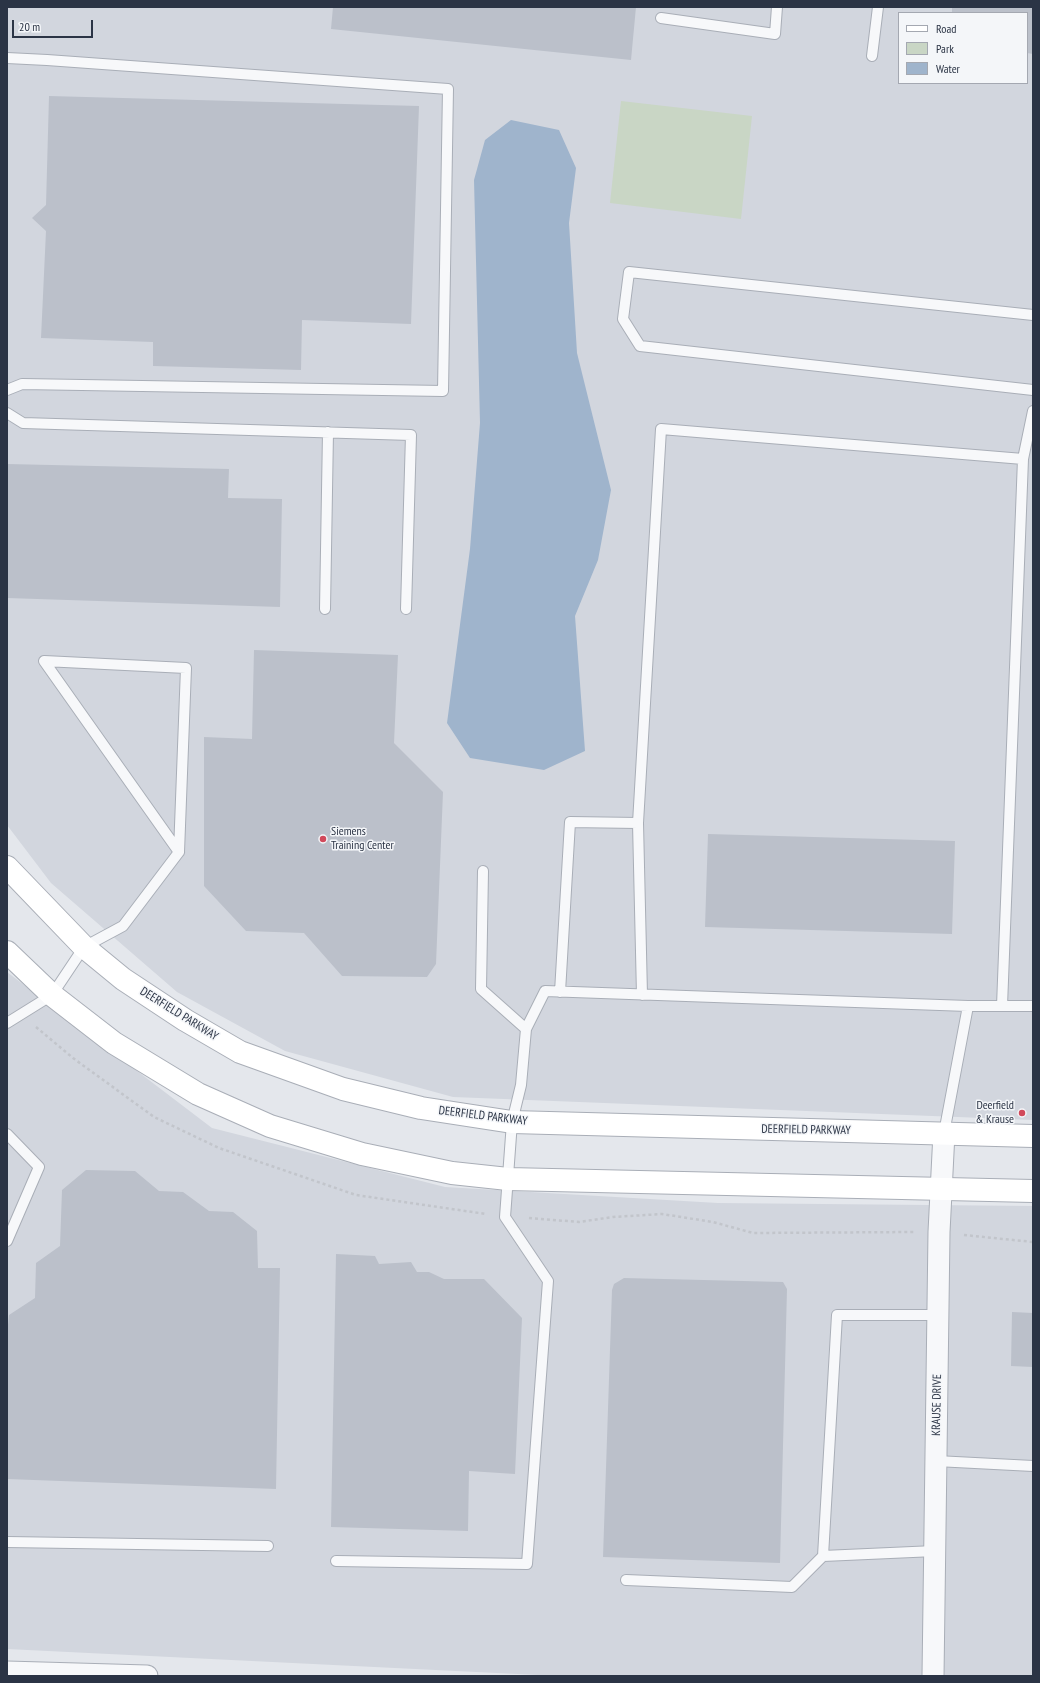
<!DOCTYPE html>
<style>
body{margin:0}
#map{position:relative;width:1040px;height:1683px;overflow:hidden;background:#e4e7ec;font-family:"PT Sans Narrow",sans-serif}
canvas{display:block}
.frame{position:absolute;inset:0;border:8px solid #2b3445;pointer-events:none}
.legend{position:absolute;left:898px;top:12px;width:130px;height:72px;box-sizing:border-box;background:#f4f6f9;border:1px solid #a4a8b1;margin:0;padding:5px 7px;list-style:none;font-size:12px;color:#2b3445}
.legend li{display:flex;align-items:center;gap:8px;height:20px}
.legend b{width:20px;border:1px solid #a4a8b1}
.scale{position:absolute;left:12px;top:20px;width:81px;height:18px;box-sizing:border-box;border:2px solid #2b3445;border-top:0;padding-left:5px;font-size:12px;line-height:14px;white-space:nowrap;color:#2b3445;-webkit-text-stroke:3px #f4f6f9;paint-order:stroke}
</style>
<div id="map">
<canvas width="1040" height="1683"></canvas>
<div class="frame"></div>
<ul class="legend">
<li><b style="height:5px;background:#fff"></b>Road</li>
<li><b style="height:11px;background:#c9d6c5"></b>Park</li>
<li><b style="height:11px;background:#9fb4cc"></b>Water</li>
</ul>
<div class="scale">20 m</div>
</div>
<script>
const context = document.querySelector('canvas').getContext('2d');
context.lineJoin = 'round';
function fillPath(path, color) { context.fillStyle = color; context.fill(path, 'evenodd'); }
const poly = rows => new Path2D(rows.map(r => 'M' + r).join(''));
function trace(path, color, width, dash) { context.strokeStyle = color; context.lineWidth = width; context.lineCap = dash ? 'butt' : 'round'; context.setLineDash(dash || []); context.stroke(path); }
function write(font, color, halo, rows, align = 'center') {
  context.font = font + ' "PT Sans Narrow",sans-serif'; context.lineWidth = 3; context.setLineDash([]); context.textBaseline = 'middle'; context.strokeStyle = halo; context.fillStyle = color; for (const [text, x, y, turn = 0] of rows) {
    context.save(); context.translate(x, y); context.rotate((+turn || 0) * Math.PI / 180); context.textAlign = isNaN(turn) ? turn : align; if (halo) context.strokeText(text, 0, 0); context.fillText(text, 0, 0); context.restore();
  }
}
fillPath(poly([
 [7,7,1033,7,1033,1120,453,1097,285,1051,177,992,51,883,7,825],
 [899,13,1027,13,1027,83,899,83],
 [7,972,212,1128,445,1187,718,1203,1033,1206,1033,1676,558,1676,7,1649]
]), '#d2d6de');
fillPath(poly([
 [621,101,752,116,741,219,610,203]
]), '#c9d6c5');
fillPath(poly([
 [511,120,559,130,576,168,569,223,577,353,611,490,598,560,575,616,585,751,544,770,470,758,447,723,470,549,480,423,474,180,485,140]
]), '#9fb4cc');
fillPath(poly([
 [333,7,636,7,631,60,331,29],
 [952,7,1033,7,1033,54,1027,53,1027,13,952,13],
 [49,96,419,106,411,324,302,320,301,370,153,366,153,342,41,338,46,231,32,218,46,205],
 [7,464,229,469,228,498,282,499,280,607,7,598],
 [254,650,398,655,394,743,443,792,436,964,427,977,342,976,304,933,246,931,204,886,204,737,252,739],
 [708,834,955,841,952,934,705,927],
 [86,1170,135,1171,159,1191,183,1192,209,1211,233,1212,257,1231,258,1268,280,1268,276,1489,7,1479,7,1334,9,1315,35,1298,36,1263,60,1246,62,1190],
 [336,1254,375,1256,379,1264,411,1262,417,1272,429,1272,444,1279,484,1279,522,1318,515,1474,469,1471,468,1531,331,1527],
 [624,1278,783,1282,787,1289,780,1563,603,1557,612,1290,614,1284],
 [1012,1312,1033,1313,1033,1367,1011,1366]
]), '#bbc0ca');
const service = poly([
 [661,18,775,34,777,7],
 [872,56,878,7],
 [7,58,47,60,448,89,443,391,22,384,7,390],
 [1033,315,629,272,623,319,640,346,1033,390],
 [7,413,23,423,411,435,406,609],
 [1023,459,1033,411],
 [325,609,328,432],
 [638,823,661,429,1023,459,1002,1006],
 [483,871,481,989,526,1029],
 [560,992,570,822,638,823,642,995],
 [7,1023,52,995,84,947,123,926,179,852,44,661,186,668,179,852],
 [944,1133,968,1006,1033,1006],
 [7,1134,39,1167,7,1241],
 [936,1461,1033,1466],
 [7,1542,268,1546],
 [935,1551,823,1556,837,1315,938,1315],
 [336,1561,527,1564,548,1281,505,1217,512,1122,521,1085,526,1029,545,991,968,1006],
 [626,1580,792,1587,823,1556]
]);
const minor = poly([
 [7,1672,147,1676],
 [933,1676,939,1232,944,1133]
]);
const secondary = poly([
 [7,867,84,947,123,979,185,1020,240,1052,343,1089,421,1108,512,1122,1033,1136],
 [7,952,52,995,114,1043,198,1094,270,1126,362,1154,452,1173,508,1179,1033,1191]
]);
trace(service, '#a9aeb7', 12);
trace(minor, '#a9aeb7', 23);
trace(secondary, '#a9aeb7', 24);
trace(poly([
 [36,1027,73,1058,154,1117,219,1148,356,1195,486,1214],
 [529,1218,579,1222,613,1217,662,1214,713,1222,753,1233,915,1232],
 [964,1235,1033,1242]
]), '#c2c5cb', 2.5, [3, 3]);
trace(service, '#f7f8fa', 10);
trace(minor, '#f7f8fa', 21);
trace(secondary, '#fff', 22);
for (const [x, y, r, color] of [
 [323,839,4,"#d1495b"],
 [1022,1113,4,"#d1495b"]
]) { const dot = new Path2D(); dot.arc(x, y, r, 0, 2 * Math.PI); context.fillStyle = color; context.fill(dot); trace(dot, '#f4f6f9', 1.5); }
write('12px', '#2b3445', '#f4f6f9', [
 ["Siemens",331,832],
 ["Training Center",331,846],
 ["Deerfield",1014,1106,"right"],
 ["& Krause",1014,1120,"right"]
], 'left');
write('12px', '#2b3445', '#f4f6f9', [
 ["DEERFIELD PARKWAY",179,1014,32],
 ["DEERFIELD PARKWAY",483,1116,7],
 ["DEERFIELD PARKWAY",806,1130,1],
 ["KRAUSE DRIVE",937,1405,-89]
]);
</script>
